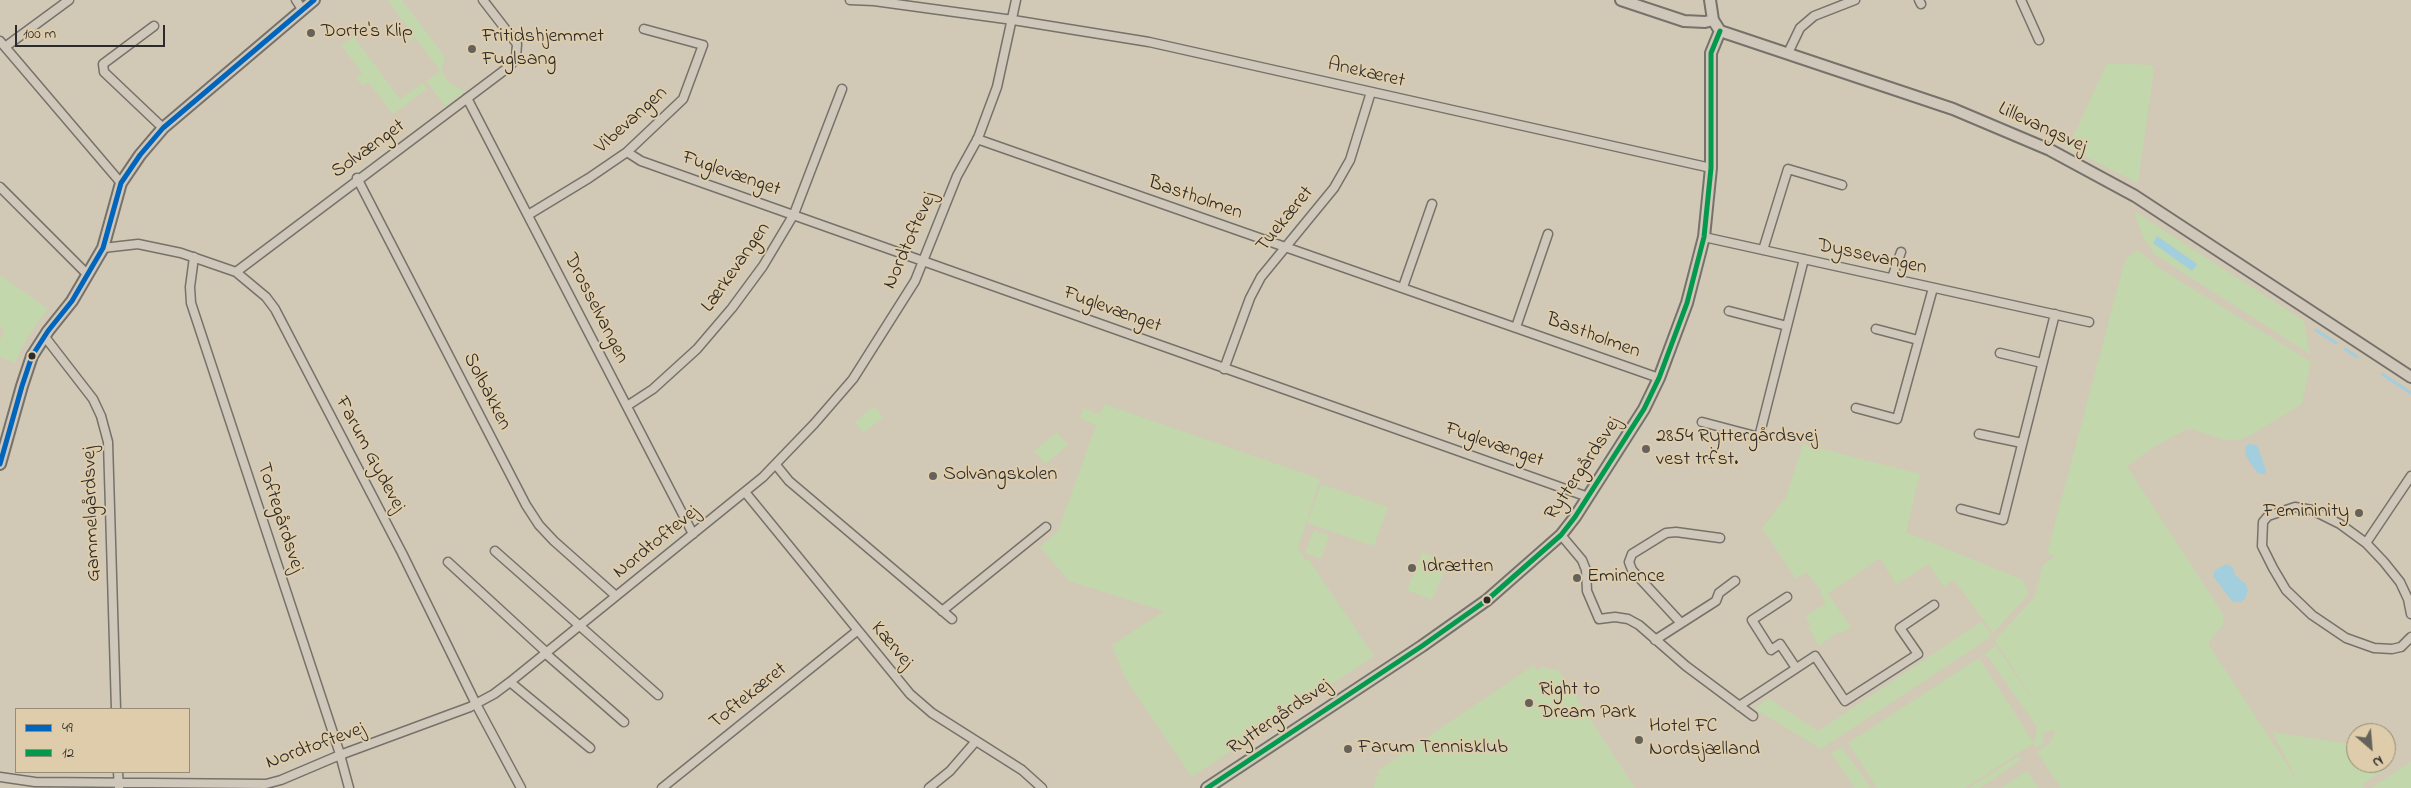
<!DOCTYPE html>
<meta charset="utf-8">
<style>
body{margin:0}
#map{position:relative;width:2411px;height:788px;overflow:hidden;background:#d2c8b6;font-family:"Indie Flower",sans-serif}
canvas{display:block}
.legend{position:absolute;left:15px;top:708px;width:175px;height:65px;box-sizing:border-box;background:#deccaa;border:1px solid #968c77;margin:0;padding:6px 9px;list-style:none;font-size:15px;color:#2b2b2b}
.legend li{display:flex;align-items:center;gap:10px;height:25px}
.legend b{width:25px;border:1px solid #968c77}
.north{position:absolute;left:2346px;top:723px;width:50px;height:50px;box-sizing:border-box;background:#deccaa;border:1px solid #968c77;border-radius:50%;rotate:153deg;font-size:14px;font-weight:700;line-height:20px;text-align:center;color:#2b2b2b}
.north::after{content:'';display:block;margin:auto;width:18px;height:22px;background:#65625c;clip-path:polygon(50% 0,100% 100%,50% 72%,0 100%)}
.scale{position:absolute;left:15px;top:25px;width:150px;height:22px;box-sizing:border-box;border:2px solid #2b2b2b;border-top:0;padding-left:6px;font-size:15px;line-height:18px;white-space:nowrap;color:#2b2b2b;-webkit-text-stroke:4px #deccaa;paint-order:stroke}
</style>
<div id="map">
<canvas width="2411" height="788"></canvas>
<ul class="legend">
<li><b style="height:6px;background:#0065bd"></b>49</li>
<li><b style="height:6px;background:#049a4d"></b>12</li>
</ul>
<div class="north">N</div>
<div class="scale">100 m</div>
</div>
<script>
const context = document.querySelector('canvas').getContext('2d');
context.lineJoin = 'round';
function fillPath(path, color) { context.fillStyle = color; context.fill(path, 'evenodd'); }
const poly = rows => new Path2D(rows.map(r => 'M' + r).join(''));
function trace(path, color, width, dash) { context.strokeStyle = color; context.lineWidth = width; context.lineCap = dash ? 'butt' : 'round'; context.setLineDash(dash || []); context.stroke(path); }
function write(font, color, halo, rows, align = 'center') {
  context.font = font + ' "Indie Flower",sans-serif'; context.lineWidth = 4; context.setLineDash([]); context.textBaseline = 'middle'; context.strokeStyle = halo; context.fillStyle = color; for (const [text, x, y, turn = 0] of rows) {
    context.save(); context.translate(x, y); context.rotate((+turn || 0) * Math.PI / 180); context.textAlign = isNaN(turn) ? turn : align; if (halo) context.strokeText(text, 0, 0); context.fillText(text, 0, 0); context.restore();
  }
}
fillPath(poly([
 [388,0,402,0,445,57,442,71,449,83,465,91,445,106,426,81,440,71,415,37,409,41,405,35,410,31],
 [354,37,400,99,423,83,427,89,393,114,368,82,362,85,356,79,362,73,341,45],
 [2107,63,2152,65,2154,68,2138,183,2068,148],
 [2134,211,2304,321,2310,354,2154,254,2143,237],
 [2137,250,2147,257,2156,266,2311,362,2302,404,2249,436,2238,440,2225,440,2189,428,2155,446,2127,466,2223,614,2223,625,2209,641,2209,645,2299,783,2272,732,2356,745,2356,763,2378,763,2383,771,2362,784,2366,786,2362,788,2061,788,2037,752,2049,744,2055,733,2052,729,2042,735,2044,744,2036,748,2034,744,2037,727,1989,658,1984,655,1996,645,2042,714,1995,640,2035,597,2042,566,2055,556,2047,553,2125,260],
 [0,275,48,309,28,336,15,363,0,357,0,340,4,330,0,326],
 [1104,404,1320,479,1298,548,1305,560,1309,560,1374,656,1192,777,1125,678,1112,645,1164,611,1069,581,1040,547,1058,531,1096,425,1080,419,1083,408,1100,414],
 [874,406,883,417,863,433,855,422],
 [1057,432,1068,445,1045,464,1034,451],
 [1803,444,1920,474,1906,532,2023,580,2029,594,1993,633,1954,580,1944,587,1928,564,1896,585,1880,558,1828,594,1851,627,1842,633,1838,632,1819,646,1808,627,1811,625,1805,617,1826,603,1820,594,1822,592,1807,572,1796,579,1762,528,1786,497],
 [1321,484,1388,507,1374,546,1307,523],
 [1314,530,1329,535,1321,559,1305,553],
 [1422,552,1448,562,1432,600,1407,590],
 [1981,622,1991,633,1989,638,1821,749,1755,709,1768,698,1818,731],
 [1979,658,2034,743,1965,788,1877,788,1848,743],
 [1534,665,1537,670,1541,667,1559,671,1635,788,1374,788,1376,777,1380,775,1377,771],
 [1842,747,1871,788,1855,788,1831,753],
 [2018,756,2021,760,1980,788,1969,788],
 [2411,762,2411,788,2371,788],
 [2027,771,2038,788,2001,788]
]), '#c2d7ac');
fillPath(poly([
 [2157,236,2197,264,2192,271,2153,243],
 [2249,444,2257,445,2266,470,2265,474,2261,474,2257,472,2250,463,2245,453,2246,446],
 [2227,564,2233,568,2235,575,2246,584,2248,590,2245,599,2240,602,2234,602,2231,600,2213,576,2215,570]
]), '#a2cedd');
trace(poly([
 [2316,330,2336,343],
 [2345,349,2357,357],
 [2382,374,2411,393]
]), '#a2cedd', 3);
const minor = poly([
 [296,0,302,9],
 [850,0,874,1,1013,20,1149,42,1711,168],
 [1919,0,1921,4],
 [2021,0,2039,40],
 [154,26,103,64,104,72,163,128],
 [0,41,121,183],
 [5,47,69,0],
 [1788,53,1800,28,1814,16,1855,0],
 [467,98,693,534],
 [977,139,1659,378],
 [627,152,641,161,1588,497],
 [357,178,526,505,539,525,554,541,616,596],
 [0,187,88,275],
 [528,215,589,178,627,152,683,99,703,45,644,29],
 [1704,237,2089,322],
 [103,248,138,244,181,253,236,272,266,297,275,309,402,553,476,704,521,788],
 [1763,250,1788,169,1842,185],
 [194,257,190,287,191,303,339,751,349,788],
 [236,272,510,66,516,58,517,44,483,0],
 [1892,278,1901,252],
 [1403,287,1432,204],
 [1729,311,1787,326],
 [1516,327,1548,234],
 [1876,329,1918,340],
 [45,337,93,399,101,416,108,442,116,709],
 [2000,353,2042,363],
 [1224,369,1250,298,1261,277,1334,188,1350,160,1371,92],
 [627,406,653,389,697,349,732,308,763,266,794,214,842,89],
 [1856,408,1897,419,1933,288],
 [1702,422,1759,437,1804,259],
 [1979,434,2022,443],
 [776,465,789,481,952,619],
 [745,492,910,694,932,713,1022,770,1042,788],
 [1961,509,2003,520,2055,314],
 [1561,535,1582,560,1586,570,1587,591,1599,619,1615,617,1628,619,1639,625,1686,666,1753,716],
 [2366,543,2411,476],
 [495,551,658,695],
 [448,562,546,652],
 [1787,597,1752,620,1771,650,1780,644,1796,668],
 [942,611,1046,527],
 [2411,614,2408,599,2400,582,2384,562,2366,543,2340,524,2312,510,2295,507,2268,516,2263,522,2262,546,2273,568,2286,590,2312,615,2346,638,2374,648,2392,649,2401,647,2411,637],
 [1681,623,1632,570,1629,562,1632,554,1666,533,1676,532,1720,538],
 [1655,640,1716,601,1719,593,1735,581],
 [545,653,624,722],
 [510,682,590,748],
 [1739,706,1815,656,1845,701,1918,654,1900,628,1934,605],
 [118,772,119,788],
 [0,777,35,782,266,784,281,780,340,755,470,707,494,694,510,682,763,477,814,424,853,379,915,281,957,176,978,138,997,87,1016,0],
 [662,788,857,631],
 [929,788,950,771,976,741]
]);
const tertiary = poly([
 [1621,0,1684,21,1705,22,1713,20],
 [1710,0,1713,20,1720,31,1953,109,2050,150,2135,196,2411,377],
 [0,464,22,386,32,356,48,331,72,301,103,248,121,183,140,155,163,128,314,0],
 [1207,788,1422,646,1487,600,1561,535,1575,517,1644,409,1659,378,1687,303,1704,237,1711,168,1711,53,1720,31]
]);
trace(minor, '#76726a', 11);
trace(tertiary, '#76726a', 14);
trace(minor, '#cec7ba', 8);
trace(tertiary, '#cec7ba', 10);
trace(poly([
 [0,464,22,386,32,356,48,331,72,301,103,248,121,183,140,155,163,128,314,0]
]), '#0065bd', 5);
trace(poly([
 [1207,788,1422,646,1487,600,1561,535,1575,517,1644,409,1659,378,1687,303,1704,237,1711,168,1711,53,1720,31]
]), '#049a4d', 5);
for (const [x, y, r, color] of [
 [311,33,5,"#65625c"],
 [472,49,5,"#65625c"],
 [32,356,4.5,"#2b2b2b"],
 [1646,449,5,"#65625c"],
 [933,476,5,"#65625c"],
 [2359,513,5,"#65625c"],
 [1412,568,5,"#65625c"],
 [1577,578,5,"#65625c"],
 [1487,600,4.5,"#2b2b2b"],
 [1529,703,5,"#65625c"],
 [1639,740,5,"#65625c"],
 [1348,749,5,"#65625c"]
]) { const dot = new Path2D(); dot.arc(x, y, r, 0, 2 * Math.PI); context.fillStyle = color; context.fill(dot); trace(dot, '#deccaa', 2); }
write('20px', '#2b2b2b', '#deccaa', [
 ["Dorte's Klip",321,33],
 ["Fritidshjemmet",482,38],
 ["Fuglsang",482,61],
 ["2854 Ryttergårdsvej",1656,438],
 ["vest trfst.",1656,461],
 ["Solvangskolen",943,476],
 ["Femininity",2349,513,"right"],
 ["Idrætten",1422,568],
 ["Eminence",1587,578],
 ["Right to",1539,691],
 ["Dream Park",1539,714],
 ["Hotel FC",1649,728],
 ["Nordsjælland",1649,751],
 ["Farum Tennisklub",1358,749]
], 'left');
write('20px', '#2b2b2b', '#deccaa', [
 ["Anekæret",1366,74,13],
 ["Vibevangen",632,121,-42],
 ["Lillevangsvej",2042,129,25],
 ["Solvænget",369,150,-36],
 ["Fuglevænget",731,175,19],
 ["Bastholmen",1195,199,19],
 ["Tuekæret",1286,220,-51],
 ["Nordtoftevej",911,241,-66],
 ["Dyssevangen",1872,258,12],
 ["Lærkevangen",737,268,-55],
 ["Drosselvangen",595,309,63],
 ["Fuglevænget",1112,311,20],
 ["Bastholmen",1593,337,20],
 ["Solbakken",486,392,63],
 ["Fuglevænget",1494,446,19],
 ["Farum Gydevej",369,455,62],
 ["Ryttergårdsvej",1584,469,-56],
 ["Gammelgårdsvej",93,514,-92],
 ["Toftegårdsvej",279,518,72],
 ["Nordtoftevej",657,543,-39],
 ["Kærvej",891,646,50],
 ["Toftekæret",749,697,-39],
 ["Ryttergårdsvej",1280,718,-34],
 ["Nordtoftevej",316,747,-20]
]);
</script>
